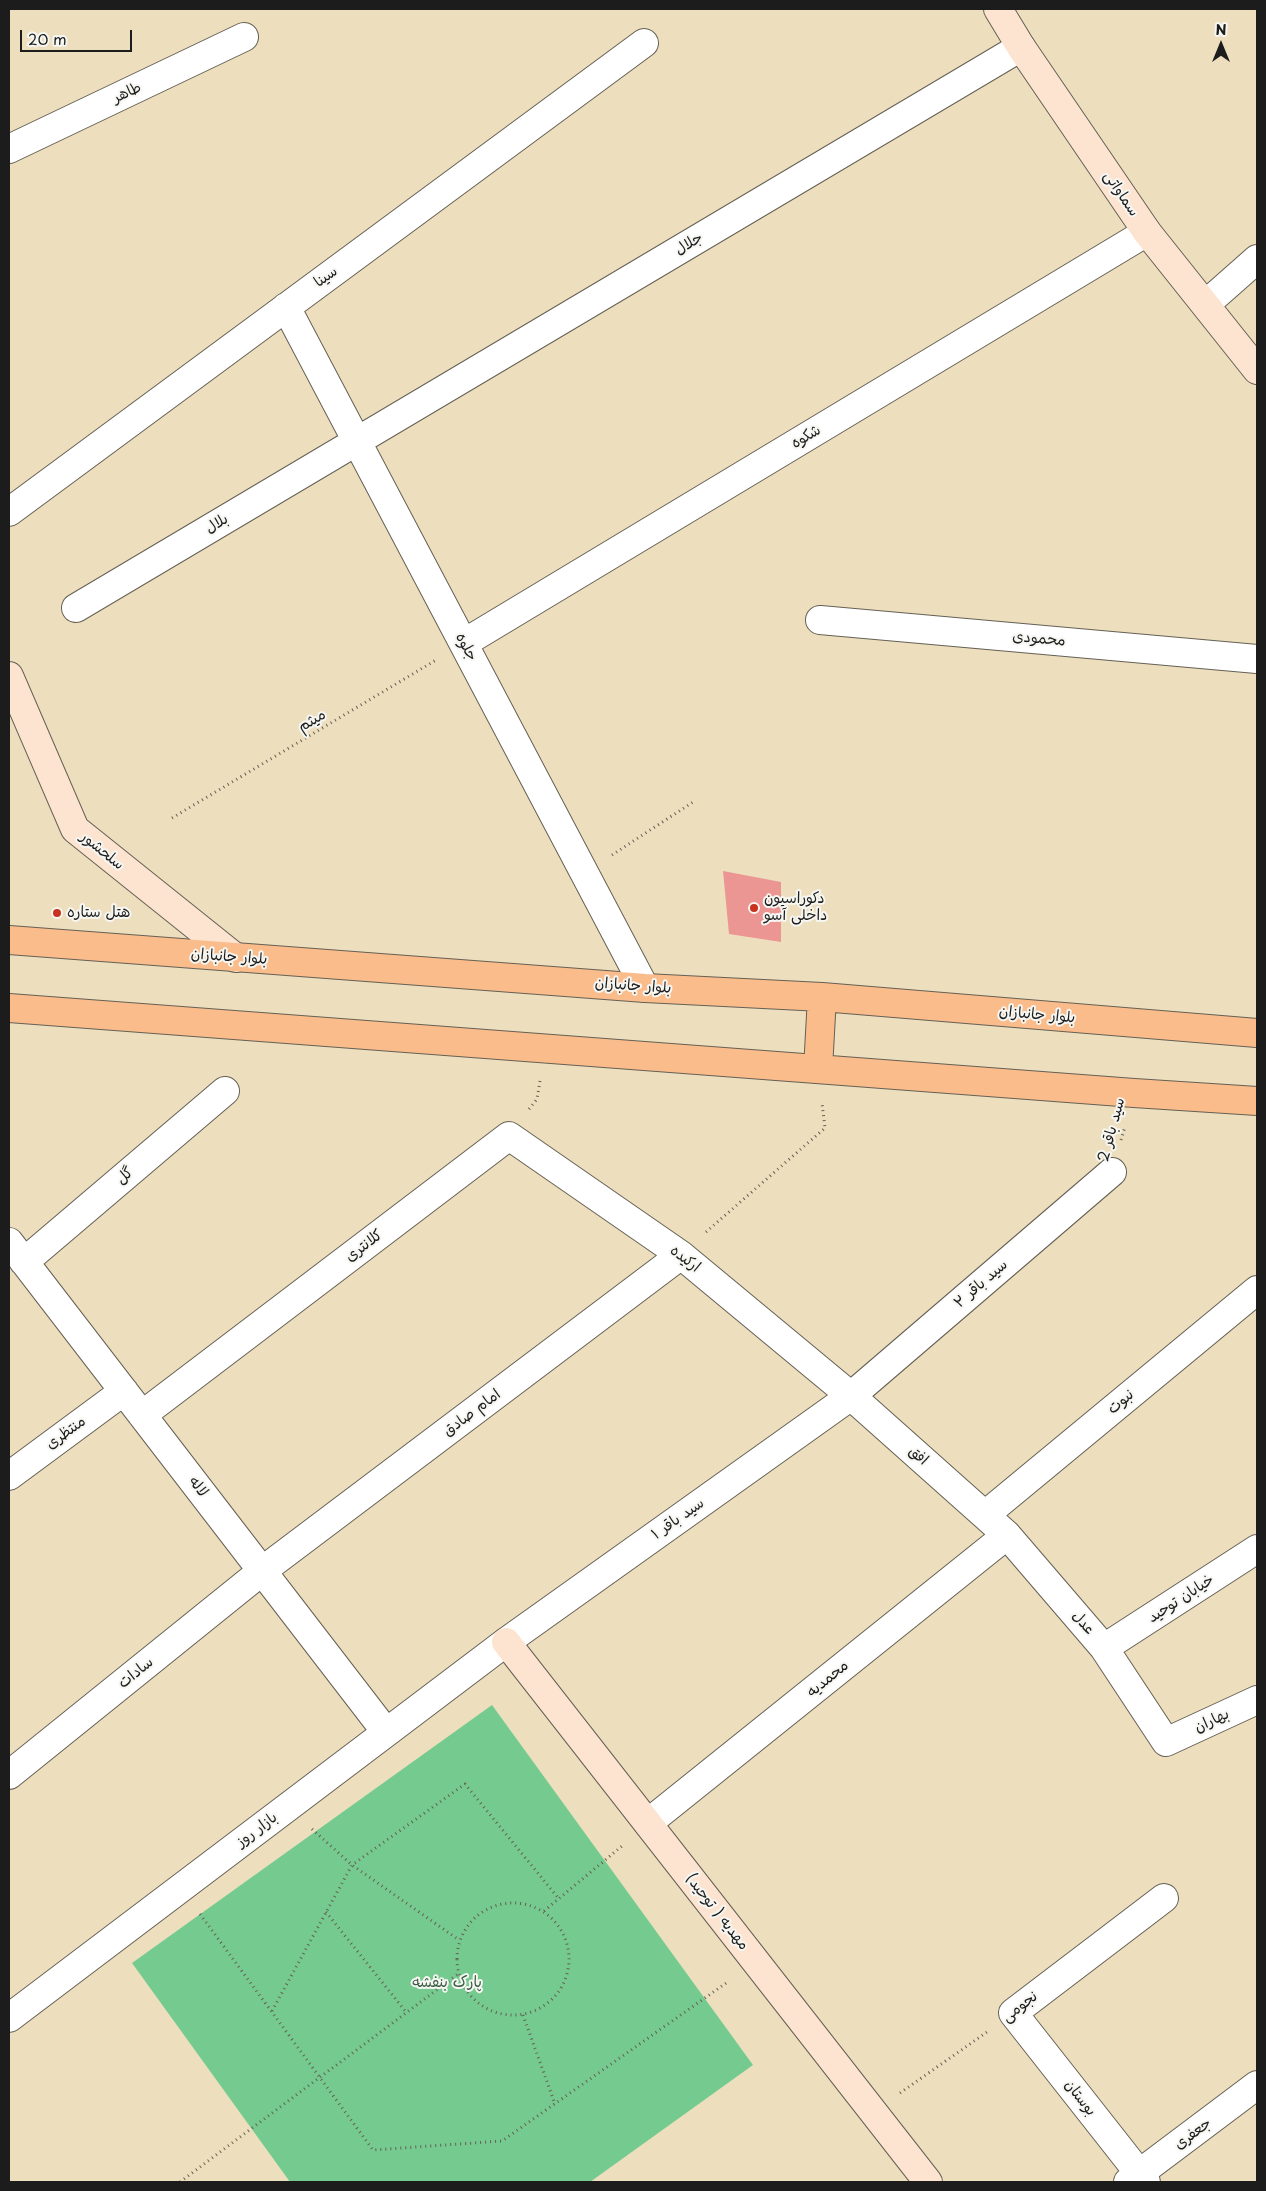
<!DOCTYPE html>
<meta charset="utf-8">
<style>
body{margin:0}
#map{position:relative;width:1266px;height:2191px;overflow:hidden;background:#eddfbe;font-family:"Playpen Sans",sans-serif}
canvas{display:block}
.frame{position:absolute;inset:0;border:10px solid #1c1c1c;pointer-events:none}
.north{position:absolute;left:1196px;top:20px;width:50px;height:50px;-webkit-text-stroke:4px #f6f6f2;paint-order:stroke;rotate:0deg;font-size:14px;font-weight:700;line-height:20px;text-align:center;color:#1c1c1c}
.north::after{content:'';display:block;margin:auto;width:18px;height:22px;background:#1c1c1c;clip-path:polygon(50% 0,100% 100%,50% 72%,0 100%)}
.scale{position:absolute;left:20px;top:30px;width:112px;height:22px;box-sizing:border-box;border:2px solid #1c1c1c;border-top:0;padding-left:6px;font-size:15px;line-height:18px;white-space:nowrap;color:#1c1c1c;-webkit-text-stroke:4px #f6f6f2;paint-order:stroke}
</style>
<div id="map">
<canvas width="1266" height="2191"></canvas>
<div class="frame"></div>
<div class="north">N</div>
<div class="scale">20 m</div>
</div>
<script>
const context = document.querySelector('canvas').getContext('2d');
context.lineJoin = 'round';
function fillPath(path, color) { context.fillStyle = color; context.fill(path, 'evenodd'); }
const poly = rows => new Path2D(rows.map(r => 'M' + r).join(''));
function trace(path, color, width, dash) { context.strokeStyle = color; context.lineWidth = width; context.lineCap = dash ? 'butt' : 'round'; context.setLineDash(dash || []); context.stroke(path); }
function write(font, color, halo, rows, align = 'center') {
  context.font = font + ' "Playpen Sans","Playpen Sans Arabic",sans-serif'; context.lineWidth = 4; context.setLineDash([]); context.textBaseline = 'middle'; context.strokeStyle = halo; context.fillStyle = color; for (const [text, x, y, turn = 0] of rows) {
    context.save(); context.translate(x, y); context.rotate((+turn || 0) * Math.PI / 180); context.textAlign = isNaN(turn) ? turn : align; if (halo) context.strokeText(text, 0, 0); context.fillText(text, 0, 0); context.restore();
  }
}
fillPath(poly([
 [492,1705,753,2065,590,2182,290,2182,132,1963]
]), '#75cb8f');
fillPath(poly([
 [723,871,781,882,781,942,729,934]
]), '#ec9694');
const street = poly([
 [9,149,244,37],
 [1206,304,1257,259],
 [286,307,645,988],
 [9,512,644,43],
 [76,608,1021,47],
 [820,620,1257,659],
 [464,643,1147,232],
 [9,1242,386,1732],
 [24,1262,225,1091],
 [142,1415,509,1136,681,1255,851,1396,1007,1535,1104,1648,1166,1742,1257,1700],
 [9,1476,124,1391],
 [985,1515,1257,1290],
 [1104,1648,1257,1549],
 [9,1775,262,1571,681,1255],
 [648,1823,1007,1535],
 [9,2018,506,1642,851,1396,1112,1172],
 [1128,2182,1257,2085],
 [1146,2182,1013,2013,1164,1898]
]);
const secondary = poly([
 [998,9,1021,47,1147,232,1257,370],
 [9,676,75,829,236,958],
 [506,1642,928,2182]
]);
const primary = poly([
 [9,940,645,988,822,997,1257,1033],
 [9,1008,1134,1093,1257,1101],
 [818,1069,822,997]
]);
trace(street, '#656055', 30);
trace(secondary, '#656055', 30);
trace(primary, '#656055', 30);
trace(poly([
 [172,818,436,660],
 [612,855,693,802],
 [529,1109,537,1099,540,1081],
 [1121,1140,1125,1127],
 [706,1232,825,1128,822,1103],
 [312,1829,352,1865,459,1940],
 '457 1959a56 56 0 1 1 112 0a56 56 0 1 1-112 0Z',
 [544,1911,622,1846],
 [326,1912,406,2012],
 [200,1914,373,2150,502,2141,729,1981],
 [272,2011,352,1865,465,1784,559,1899],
 [523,2015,555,2104],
 [900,2093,987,2032],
 [180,2182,458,1974]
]), '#656055', 3, [1, 4]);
trace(street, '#fff', 28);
trace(secondary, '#fde4d0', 28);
trace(primary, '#f9bc8a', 28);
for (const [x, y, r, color] of [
 [754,908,5,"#c8321e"],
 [57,913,5,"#c8321e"]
]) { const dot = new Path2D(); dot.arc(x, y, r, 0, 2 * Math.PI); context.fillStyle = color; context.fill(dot); trace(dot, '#f6f6f2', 2); }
write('15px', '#1c1c1c', '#f6f6f2', [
 ["طاهر",127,93,-25],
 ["سماواتی",1121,194,56],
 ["جلال",689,244,-31],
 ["سینا",326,277,-36],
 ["شکوه",806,437,-31],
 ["بلال",217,524,-31],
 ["محمودی",1039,639,5],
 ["جلوه",466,647,62],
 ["میثم",312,721,-31],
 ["سلحشور",102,851,39],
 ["بلوار جانبازان",229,957,4],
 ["بلوار جانبازان",633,986,4],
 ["بلوار جانبازان",1037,1015,5],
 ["سید باقر 2",1112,1130,-75],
 ["گل",125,1176,-40],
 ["کلانتری",364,1246,-37],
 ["ارکیده",685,1259,38],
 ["سید باقر ۲",981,1284,-41],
 ["نبوت",1121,1402,-40],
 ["امام صادق",472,1413,-37],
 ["منتظری",66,1433,-36],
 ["افق",918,1456,41],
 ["لاله",198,1487,52],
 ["سید باقر ۱",678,1519,-35],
 ["خیابان توحید",1181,1599,-33],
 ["عدل",1083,1623,49],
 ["سادات",136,1673,-39],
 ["محمدیه",828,1679,-39],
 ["بهاران",1212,1721,-25],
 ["بازار روز",257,1830,-37],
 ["مهدیه ( توحید)",717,1912,52],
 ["نجومی",1020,2007,-37],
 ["بوستان",1080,2098,52],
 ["جعفری",1193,2134,-37]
]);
write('15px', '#1c1c1c', '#f6f6f2', [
 ["دکوراسیون",764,899],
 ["داخلی آسو",764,916],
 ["هتل ستاره",67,913]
], 'left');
write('15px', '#3b5944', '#f6f6f2', [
 ["پارک بنفشه",447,1983]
]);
</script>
